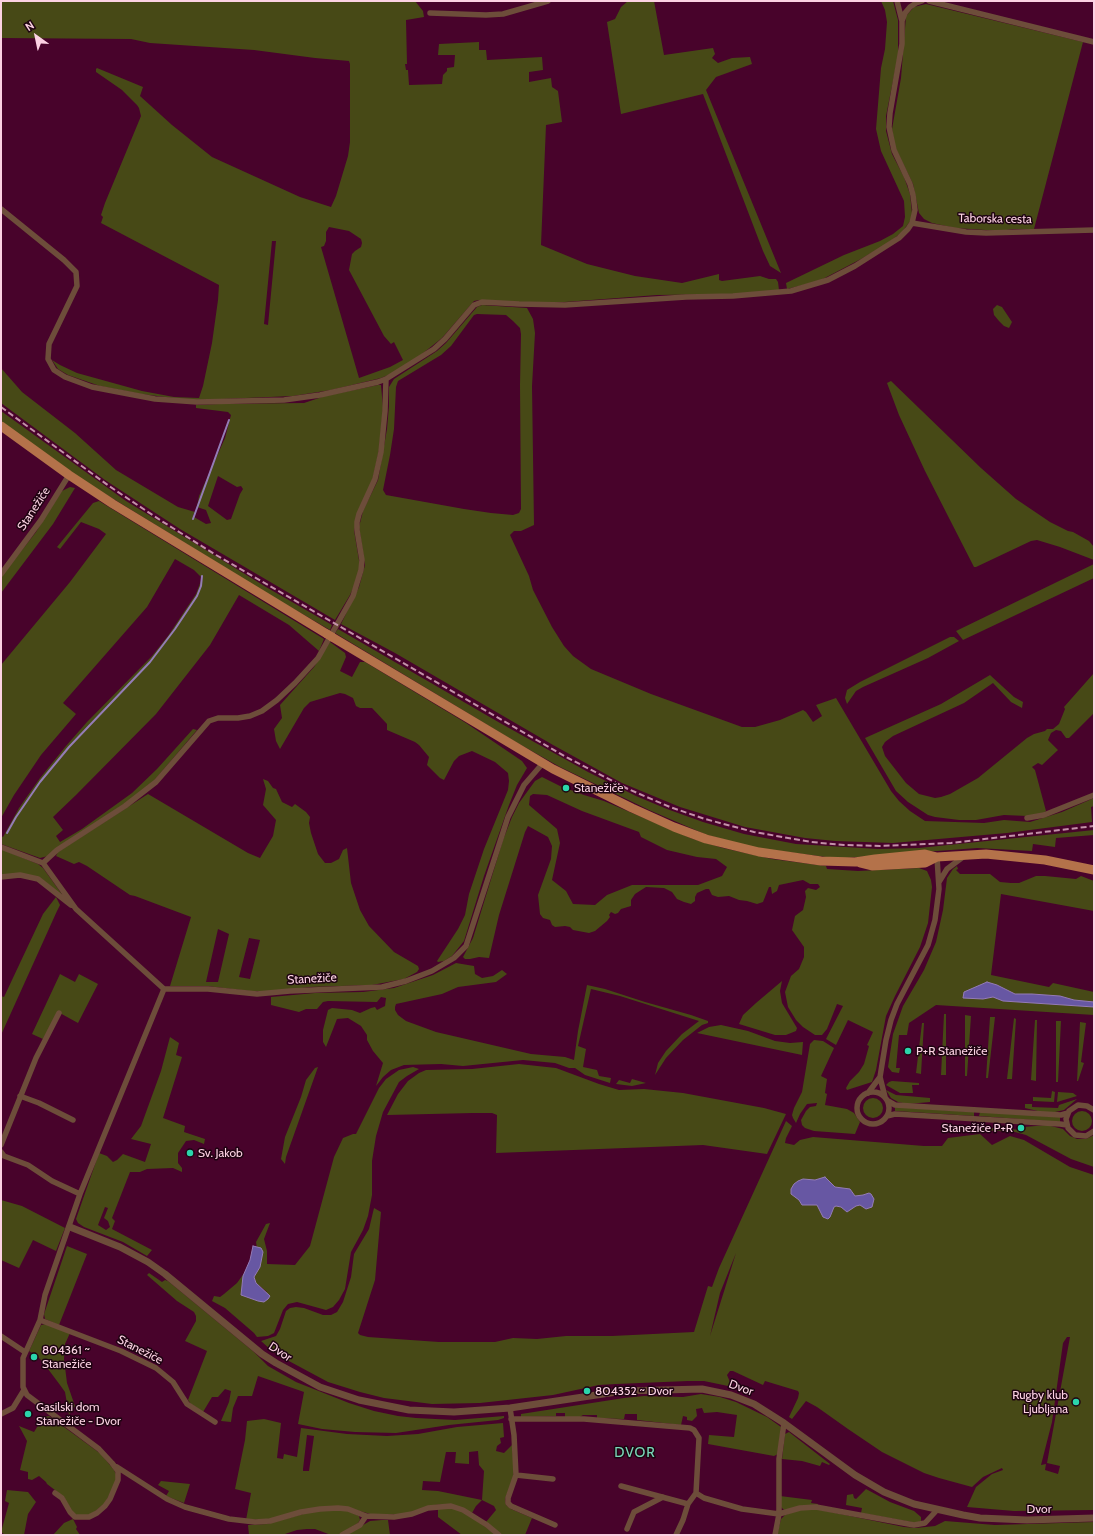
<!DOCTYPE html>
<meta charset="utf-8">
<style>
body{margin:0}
#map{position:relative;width:1095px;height:1536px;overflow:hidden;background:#48032b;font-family:Cabin,sans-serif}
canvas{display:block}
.frame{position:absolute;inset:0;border:2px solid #fcd2e3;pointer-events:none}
.north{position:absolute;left:16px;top:16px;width:40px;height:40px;-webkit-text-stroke:3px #1e0411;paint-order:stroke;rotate:327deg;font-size:11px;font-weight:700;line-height:16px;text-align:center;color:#fcd2e3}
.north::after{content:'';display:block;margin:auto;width:14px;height:18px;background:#fcd2e3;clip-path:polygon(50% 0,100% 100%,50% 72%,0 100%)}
</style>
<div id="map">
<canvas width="1095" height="1536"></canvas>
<div class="frame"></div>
<div class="north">N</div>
</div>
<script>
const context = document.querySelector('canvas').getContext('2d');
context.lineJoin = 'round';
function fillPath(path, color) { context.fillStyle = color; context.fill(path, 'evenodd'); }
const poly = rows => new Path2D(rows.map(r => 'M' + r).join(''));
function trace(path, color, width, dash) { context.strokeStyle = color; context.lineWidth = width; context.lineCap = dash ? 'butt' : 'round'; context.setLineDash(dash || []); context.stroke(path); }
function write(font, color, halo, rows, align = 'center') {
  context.font = font + ' Cabin,sans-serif'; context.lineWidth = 3; context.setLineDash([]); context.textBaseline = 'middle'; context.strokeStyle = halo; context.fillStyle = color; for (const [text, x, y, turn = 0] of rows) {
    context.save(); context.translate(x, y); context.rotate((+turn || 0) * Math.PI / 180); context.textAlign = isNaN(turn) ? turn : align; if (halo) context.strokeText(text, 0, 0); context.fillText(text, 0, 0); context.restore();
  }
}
fillPath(poly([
 [1,1,415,1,423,11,424,17,406,20,407,64,405,64,406,70,408,70,409,85,442,84,443,75,447,71,447,68,454,67,455,55,438,55,439,44,479,42,479,50,486,50,487,60,542,57,543,70,529,72,529,82,551,78,552,87,558,91,562,122,546,125,541,245,587,264,635,276,682,283,719,274,719,280,722,281,760,276,769,279,776,279,778,282,779,290,736,294,657,295,565,302,537,303,479,300,474,301,442,338,417,358,391,374,381,378,331,390,293,396,199,400,181,399,141,394,100,386,68,375,58,369,52,360,60,365,77,373,142,391,174,397,199,398,203,386,212,343,218,300,219,285,101,223,103,217,101,215,105,203,141,116,139,108,137,105,122,90,96,72,96,69,97,68,143,87,140,96,172,125,212,157,300,197,331,207,336,196,348,156,350,142,350,64,349,61,315,58,254,50,150,43,131,39,1,38],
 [329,227,349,231,361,239,362,243,361,247,355,251,352,254,349,270,384,336,391,344,394,342,403,360,390,367,359,378,321,247,324,246,326,241,326,232],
 [272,241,276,241,268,325,264,324],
 [628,1,654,1,664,55,713,48,715,54,712,58,718,63,732,58,750,57,752,64,716,77,706,90,781,273,770,266,763,251,703,94,621,114,607,22,615,19,621,7],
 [881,1,893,1,898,20,898,56,886,116,886,131,892,154,904,177,910,194,912,213,911,220,902,232,888,243,861,259,819,281,787,289,786,283,844,255,880,241,893,234,903,226,905,217,904,201,881,151,876,129,881,68,885,49,887,22,885,10],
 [926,4,1083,42,1034,229,1013,229,1000,231,955,228,932,223,924,219,919,213,913,184,895,147,892,129,901,78,906,16,914,7],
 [482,305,527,308,533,319,535,333,532,386,534,525,521,531,514,531,510,535,529,576,533,590,552,627,564,646,573,656,591,669,651,694,742,727,755,727,780,720,803,710,806,712,813,722,822,716,816,705,836,698,891,791,899,801,910,811,925,821,984,823,1004,820,1030,822,1062,812,1094,798,1094,806,1091,807,1092,822,1007,833,893,843,835,841,805,838,745,827,680,807,622,783,553,745,395,653,341,624,359,587,365,565,359,527,363,511,378,480,387,429,389,406,389,387,394,379,437,351,446,343,477,307],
 [477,314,506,315,513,321,520,328,521,334,520,385,521,509,519,513,513,515,491,513,464,509,386,495,383,490,390,455,394,429,396,387,398,381,441,355,451,346,474,315],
 [997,305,1002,307,1012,322,1009,328,1004,326,999,321,994,315,993,309],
 [1,368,22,392,75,433,116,470,178,507,195,512,193,515,194,517,206,524,211,523,206,510,197,507,199,496,225,438,231,415,228,412,196,408,196,405,219,404,304,403,325,396,378,385,381,385,383,408,379,450,373,478,354,530,360,566,355,584,350,595,335,620,180,529,105,480,1,403],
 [218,476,237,487,241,486,243,489,240,494,231,519,227,520,208,506],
 [891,381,981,468,1016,499,1050,522,1068,531,1073,532,1089,541,1094,547,1094,560,1060,547,1037,540,1031,541,976,567,974,567,925,471,899,415,887,383],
 [1,411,126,501,266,587,332,625,330,630,263,591,86,482,1,422],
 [70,487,75,488,53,524,1,593,1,577,36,532,59,495,62,491],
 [99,501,324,639,319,651,289,625,239,595,210,645,156,714,76,795,53,817,63,830,56,836,60,842,82,829,132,793,157,769,193,729,197,730,152,783,140,793,48,856,40,858,1,844,1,836,3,837,19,808,40,778,66,746,87,722,152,656,168,636,196,594,202,578,194,570,175,559,147,607,63,703,76,714,41,755,14,795,1,818,1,665,70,582,106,534,99,529,81,522,60,549,57,547,93,503],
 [1094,564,1094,578,963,640,956,631],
 [338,629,500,723,588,772,636,796,667,809,703,822,744,834,796,844,878,849,919,848,1094,830,1094,835,1056,838,1055,847,1033,844,1032,851,977,848,845,858,826,857,756,848,707,835,649,810,560,767,514,741,335,633],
 [950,637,954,637,959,641,928,658,863,687,856,691,847,704,845,698,847,690,860,682],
 [330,642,345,653,346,657,340,671,352,677,360,662,365,662,466,723,522,761,527,768,517,785,509,805,484,876,464,941,452,956,444,961,438,962,437,961,458,929,465,915,469,894,484,849,508,790,509,781,508,773,495,762,472,751,459,756,454,761,444,780,440,778,427,765,429,757,419,745,415,742,387,730,387,724,372,708,360,708,356,706,353,698,345,694,340,693,310,702,304,708,280,749,276,741,274,729,282,718,280,705,314,667],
 [1094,673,1094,713,1069,738,1066,738,1061,731,1056,730,1051,733,1048,740,1058,750,1042,765,1038,763,1032,767,1035,770,1046,811,1042,814,1027,816,1004,815,976,820,959,820,935,817,928,815,908,802,896,791,865,738,941,704,990,675,1014,697,1023,702,1022,708,1011,702,993,683,964,703,893,736,885,742,882,747,885,756,906,783,919,794,935,798,941,797,950,794,978,778,1027,738,1034,734,1045,731,1047,729,1053,729,1059,724,1065,709,1064,707],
 [542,777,566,789,568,789,584,795,604,801,693,839,723,848,772,859,826,866,827,869,858,871,919,868,927,871,931,880,932,887,928,923,920,947,895,996,886,1016,876,1070,872,1082,847,1090,846,1088,850,1081,859,1072,864,1064,869,1046,867,1045,873,1032,848,1020,836,1045,826,1039,843,1006,837,1004,827,1029,822,1035,815,1035,803,1027,796,1020,788,1007,785,992,791,976,799,969,804,957,804,947,792,930,795,916,803,910,806,897,805,891,808,888,816,890,820,887,818,884,810,884,803,880,779,885,777,891,772,894,771,887,769,887,763,902,757,904,747,901,739,900,729,896,718,897,712,895,709,889,706,889,697,893,695,897,695,901,691,904,684,902,677,899,672,892,664,888,646,887,635,894,631,900,631,906,621,909,618,913,615,914,611,912,609,915,610,917,607,921,595,931,589,933,573,930,570,927,565,926,555,927,552,925,550,920,543,918,540,914,538,895,551,859,552,846,548,837,528,826,525,832,499,915,489,958,479,957,470,959,465,959,463,957,473,938,503,840,512,817,519,803,535,781],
 [533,794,547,795,582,811,639,832,641,837,667,850,697,857,716,859,727,867,722,876,698,885,632,885,607,895,595,905,573,904,566,891,552,880,560,843,557,829,529,805,530,796],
 [263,779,268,781,273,788,276,789,282,802,292,807,295,804,306,812,310,817,309,823,311,833,318,854,325,863,331,863,339,859,343,850,347,848,351,883,360,910,369,926,394,952,418,966,419,969,417,972,404,979,372,985,310,987,278,991,249,991,207,986,170,986,191,917,135,896,130,895,87,866,79,862,74,864,56,856,58,852,148,794,248,853,260,858,273,836,276,820,263,805,266,789],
 [218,929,229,934,218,982,206,982],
 [249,938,260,940,250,979,239,977],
 [1,849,38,864,43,868,64,897,39,877,1,875],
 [957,866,958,869,956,870,960,874,990,874,1000,882,1011,883,1019,883,1036,876,1045,876,1076,879,1081,876,1094,881,1094,911,1001,894,991,975,1049,987,1053,983,1094,992,1094,1002,1074,1000,1060,996,1032,994,1015,994,997,985,983,999,993,997,1003,1001,1094,1007,1094,1015,936,1005,909,1023,907,1035,899,1035,896,1068,900,1068,899,1073,892,1072,888,1067,893,1034,903,1006,924,970,936,942,943,910,947,878,953,869],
 [56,897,60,905,57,911,1,1035,1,996,4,997,43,914],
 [456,963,474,966,475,974,482,978,493,976,502,970,507,974,496,982,458,987,442,994,396,1004,395,1007,395,1010,398,1015,406,1021,436,1032,531,1054,565,1057,574,1060,578,1031,587,985,605,989,645,1002,691,1015,708,1021,708,1023,702,1025,683,1040,666,1058,655,1075,658,1063,666,1051,682,1034,699,1021,620,996,591,989,578,1046,586,1049,583,1067,597,1070,599,1076,611,1078,610,1083,585,1075,575,1068,569,1068,555,1063,523,1060,463,1066,441,1064,404,1065,391,1070,383,1077,376,1086,383,1063,373,1051,367,1040,367,1035,361,1026,348,1018,337,1019,326,1047,323,1042,323,1030,328,1010,332,1008,352,1010,360,1013,371,1008,375,1007,377,1010,385,1006,386,998,381,997,377,1002,328,1001,323,1002,317,1009,306,1009,299,1012,271,1005,271,997,315,993,363,992,394,988,433,975],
 [60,974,75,982,79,974,98,984,78,1023,58,1012,43,1039,32,1034],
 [782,981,780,991,782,1003,797,1028,796,1031,786,1035,775,1035,739,1024,743,1015,756,1003],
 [944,1014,946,1014,946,1075,941,1075],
 [965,1015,971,1016,967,1076,965,1076],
 [990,1017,995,1017,988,1078,986,1078],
 [1014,1018,1016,1019,1012,1079,1007,1079],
 [1035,1020,1037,1020,1036,1081,1031,1080],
 [1056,1021,1061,1021,1058,1082,1056,1082],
 [1080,1022,1086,1023,1081,1062,1084,1063,1078,1081,1077,1081],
 [922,1023,924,1023,921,1074,916,1073],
 [721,1025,748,1031,775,1041,790,1043,803,1042,802,1055,697,1033,709,1027],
 [170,1037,179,1043,176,1055,182,1057,163,1118,185,1126,184,1132,205,1139,204,1144,194,1140,186,1141,178,1153,178,1163,182,1168,182,1172,173,1168,147,1169,140,1172,130,1172,112,1218,115,1221,112,1229,152,1250,147,1256,123,1242,84,1227,78,1223,76,1219,99,1153,107,1156,113,1162,117,1160,123,1154,145,1162,151,1144,131,1139,141,1126,161,1071],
 [105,1207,108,1208,104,1218,108,1221,110,1227,106,1230,98,1225],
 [814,1040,823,1041,834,1048,821,1076,827,1079,825,1093,827,1094,825,1105,847,1109,854,1113,860,1122,855,1134,814,1131,805,1128,802,1125,801,1120,806,1111,810,1107,816,1106,817,1103,807,1104,800,1114,796,1123,793,1118,792,1115,794,1108,802,1092,810,1044],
 [519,1064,556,1068,599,1084,619,1090,644,1089,683,1093,764,1108,786,1114,767,1154,703,1145,496,1153,497,1115,492,1113,473,1113,387,1115,398,1094,408,1081,419,1073,426,1070,472,1069],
 [318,1067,286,1157,285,1164,281,1159,285,1137,301,1097,306,1080,315,1068],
 [413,1067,419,1069,407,1076,399,1082,383,1112,376,1136,372,1161,372,1195,368,1216,363,1230,351,1252,345,1289,339,1300,333,1307,326,1310,297,1302,288,1304,283,1310,274,1333,268,1336,257,1337,254,1333,225,1308,212,1301,214,1296,220,1297,224,1294,237,1283,245,1272,243,1276,241,1295,258,1301,267,1292,256,1283,254,1277,260,1267,256,1242,266,1224,270,1223,264,1239,267,1251,267,1264,295,1265,310,1246,334,1157,343,1138,353,1134,356,1134,379,1088,386,1079,399,1070],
 [632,1079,646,1083,632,1086,616,1084,619,1080,630,1083],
 [892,1081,919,1083,919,1085,912,1085,913,1093,900,1093,886,1085,889,1082],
 [886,1090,896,1095,930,1098,930,1102,908,1104,898,1102,891,1098],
 [1052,1091,1055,1092,1054,1102,1033,1101,1033,1097,1051,1098],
 [1058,1092,1073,1093,1077,1096,1057,1102],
 '863 1108a10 10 0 1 1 20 0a10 10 0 1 1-20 0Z',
 [1077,1099,1064,1110,1055,1112,1042,1112,1025,1108,1025,1104,1015,1104,1032,1104,1032,1107,1058,1108,1059,1105],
 [895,1107,974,1112,974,1116,895,1111],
 '1072 1121a10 10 0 1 1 20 0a10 10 0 1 1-20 0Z',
 [980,1112,1060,1117,1060,1122,979,1116],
 [786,1121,792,1126,786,1138,785,1143,794,1145,800,1140,813,1137,924,1146,942,1146,948,1138,980,1134,992,1145,1010,1136,1024,1140,1070,1167,1094,1175,1094,1510,1014,1511,967,1507,976,1487,992,1474,1003,1470,1002,1468,983,1477,972,1487,939,1478,924,1473,882,1452,848,1429,817,1407,806,1401,792,1419,789,1417,798,1398,799,1393,798,1391,765,1381,763,1385,733,1371,730,1371,727,1375,730,1382,728,1386,704,1381,688,1381,616,1384,599,1385,553,1395,480,1403,432,1404,384,1398,360,1392,328,1382,287,1360,271,1350,261,1341,276,1336,280,1329,286,1311,290,1308,296,1307,304,1308,323,1315,331,1315,337,1312,343,1302,351,1277,354,1254,369,1229,374,1208,381,1212,375,1280,358,1333,360,1335,368,1337,439,1342,495,1342,513,1338,537,1339,566,1336,612,1336,694,1332,708,1286,712,1287,719,1268],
 [736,1253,710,1336,720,1293],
 [1067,1337,1070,1337,1047,1463,1060,1466,1058,1474,1045,1470,1046,1464,1041,1465,1052,1422,1063,1343],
 [943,1125,1023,1130,1024,1127,1047,1125,1063,1129,1070,1136,1077,1139,1086,1139,1094,1135,1094,1167,1071,1159,1026,1135,1015,1132,944,1128],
 [1,1200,22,1206,65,1228,56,1251,33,1240,19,1268,1,1260],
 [67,1246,87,1254,59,1325,45,1319,44,1314],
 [149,1273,162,1282,165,1280,168,1281,254,1352,268,1366,296,1382,349,1403,374,1411,398,1416,416,1418,455,1420,504,1416,504,1418,498,1420,449,1425,396,1433,355,1432,322,1429,298,1424,304,1392,258,1376,252,1396,238,1396,233,1408,231,1422,221,1421,229,1402,231,1391,225,1389,218,1397,212,1397,203,1412,191,1404,188,1400,207,1351,185,1341,196,1321,196,1316,194,1312,177,1301,147,1275],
 [46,1324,70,1333,65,1344,64,1359,67,1383,75,1406,69,1415,65,1392,60,1385,42,1361,37,1356,29,1351,41,1325],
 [701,1394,720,1397,736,1402,767,1417,781,1427,778,1454,774,1456,708,1444,709,1435,734,1437,737,1415,717,1412,704,1413,702,1408,696,1409,697,1416,692,1421,687,1420,687,1417,683,1416,681,1425,637,1420,637,1414,625,1414,624,1419,621,1419,597,1418,597,1415,583,1415,578,1418,565,1417,565,1413,556,1413,556,1416,521,1417,521,1414,624,1398,644,1396,683,1397],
 [49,1416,101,1454,114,1470,116,1474,116,1483,105,1503,92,1514,80,1517,72,1512,64,1497,47,1484,46,1482,39,1476,32,1480,28,1479,28,1472,20,1470,27,1441,19,1426,34,1432,42,1419,44,1417],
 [264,1419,281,1423,277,1458,283,1459,284,1454,297,1457,301,1428,347,1434,387,1436,418,1434,457,1427,503,1423,504,1437,500,1438,501,1443,497,1446,496,1451,504,1453,512,1445,514,1468,513,1479,505,1499,506,1505,511,1509,532,1518,525,1535,501,1535,486,1522,496,1510,494,1506,482,1500,476,1506,472,1513,451,1504,434,1505,405,1514,374,1515,345,1507,271,1519,246,1520,251,1493,235,1489,245,1440,247,1421],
 [307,1435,314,1436,309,1471,303,1471,303,1469],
 [478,1451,479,1465,484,1471,482,1500,438,1491,422,1490,423,1481,440,1482,446,1452,456,1452,455,1463,469,1464,469,1452],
 [789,1432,830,1464,829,1465,822,1462,820,1466,802,1461,782,1459,785,1434],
 [161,1481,190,1484,184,1503,166,1496,169,1491,158,1485],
 [866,1489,890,1502,914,1511,921,1517,921,1521,917,1523,861,1513,862,1508,846,1505,847,1495,853,1494,854,1498,856,1499],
 [7,1490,28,1492,36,1502,28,1514,24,1535,5,1535,1,1532,9,1503,5,1501],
 [780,1496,812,1500,811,1503,818,1504,818,1506,784,1510,780,1506],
 [438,1508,450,1508,463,1511,497,1535,462,1535,438,1517],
 [816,1509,904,1527,916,1528,935,1526,945,1521,995,1525,1094,1522,1094,1535,777,1535,781,1519,785,1515,799,1510],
 [325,1510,348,1511,359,1516,360,1520,358,1523,342,1533,336,1535,331,1535,315,1529,307,1529,297,1530,282,1535,249,1535,248,1525,267,1524,314,1511],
 [73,1519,77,1527,76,1529,80,1535,53,1535,64,1523],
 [382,1520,388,1520,390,1535,346,1535,370,1521]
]), '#474916');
const water = poly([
 [987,982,997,985,1015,994,1032,994,1060,996,1074,1000,1094,1002,1094,1007,1003,1001,993,997,983,999,963,998,964,992,987,982],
 [825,1177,835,1187,850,1189,855,1196,863,1195,869,1193,871,1194,874,1199,872,1207,866,1209,860,1205,856,1206,847,1212,841,1207,836,1206,834,1207,830,1217,828,1219,823,1217,817,1205,802,1205,799,1200,791,1194,791,1189,794,1184,798,1181,803,1179,815,1180,825,1177],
 [253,1246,261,1248,263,1252,260,1267,254,1277,256,1283,270,1296,268,1299,264,1302,258,1301,241,1295,243,1276,250,1260,253,1246]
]);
fillPath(water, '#6757a3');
trace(water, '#947cb6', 1);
trace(poly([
 [193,519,229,420],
 [7,833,16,817,40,782,69,747,150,662,175,629,197,596,201,586,202,576]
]), '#947cb6', 2);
trace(poly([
 [929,1,1094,42],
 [430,13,486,15,503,14,548,1],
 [902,21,905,13,910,7,916,3,922,1],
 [1,209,64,260,76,272,77,286,49,344,48,359,54,370,65,377,92,387,155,399,197,402,284,400,320,395,378,382,386,379,434,349,445,339,474,305,482,302,519,304,565,305,686,297,733,296,791,291,828,280,855,266,899,238,908,229,912,223,915,210,913,195,910,184,894,150,889,127,890,113,902,44,902,21,897,1],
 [912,223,966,232,986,233,1094,230],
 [1,574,41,520,69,475],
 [1027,818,1044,815,1094,795],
 [1,847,43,863,76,909,164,989,208,989,257,994,290,991,382,987,406,981,432,971,454,958,466,946,508,817,524,785,543,763],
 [43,863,57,850,125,806,156,782,209,721,218,718,238,718,250,716,262,711,277,700,295,683,318,658,353,596,361,570,362,560,357,530,357,522,359,514,375,479,381,452,385,411,386,379],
 [1,877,20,875,38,879,71,905],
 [939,882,947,869,963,857],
 '857 1108a16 16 0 1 1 32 0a16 16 0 1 1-32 0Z',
 [868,1093,880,1077],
 [20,1096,39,1103,73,1120],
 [885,1097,880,1077,886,1040,891,1020,897,1004,928,945,935,920,939,889,937,857],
 [888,1101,895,1105,1061,1115,1068,1113],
 [1094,1110,1087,1106,1078,1105,1069,1111,1066,1119,1068,1128,1075,1135,1086,1136,1094,1131],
 [887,1116,895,1114,1060,1124,1067,1125],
 [1,1145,36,1058,59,1013],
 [1,1152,4,1156,28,1165,52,1181,80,1194],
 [40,1320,121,1351,156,1368,173,1382,187,1404,215,1422],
 [1,1336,25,1352],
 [510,1408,514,1435,516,1475,508,1498,508,1503,511,1506,555,1525],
 [1,1414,13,1408,24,1390],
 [511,1419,584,1419,690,1428,694,1430,699,1438,696,1493,688,1504,683,1520,676,1535],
 [117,1467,167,1499,185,1507,229,1519,255,1522,270,1521,301,1512,320,1509,338,1508,348,1509,366,1516,394,1517,412,1514,428,1508,451,1506,463,1510,487,1525,499,1535],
 [516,1475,553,1479],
 [621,1486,688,1504],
 [55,1493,62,1498,70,1512,75,1517,89,1517,97,1513,105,1506,110,1499,118,1480,118,1471,112,1463,99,1449,27,1395,23,1387,23,1358,40,1320,45,1295,80,1194,164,989],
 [696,1493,704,1498,742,1509,779,1514,800,1508,816,1507,914,1525,925,1523,937,1510],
 [627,1529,634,1512,663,1497],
 [342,1535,360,1525,366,1516],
 [775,1535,779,1514,779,1459,784,1423]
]), '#6d4d3a', 5.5);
trace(poly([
 [70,1227,120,1247,148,1262,165,1274,262,1354,276,1363,320,1387,359,1400,409,1410,454,1412,510,1408,623,1391,702,1389,731,1395,754,1404,784,1423,855,1475,884,1492,914,1504,963,1515,980,1518,1027,1520,1094,1518]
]), '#6d4d3a', 7);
trace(poly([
 [1,426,69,475,113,504,327,634],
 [332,637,553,769,632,808,674,827,706,839,759,852,821,861,855,862,875,859,925,854,937,857,986,854,1045,860,1094,870],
 [860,863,872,866,925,863,937,857]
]), '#b4724a', 9);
trace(poly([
 [1,407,109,486,160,520,216,555,568,758,628,789,670,807,705,819,754,832,811,842,844,845,880,846,951,843,1094,826]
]), '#c391a9', 2, [6, 3]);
trace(poly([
 [327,634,332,637]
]), '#b4724a', 9);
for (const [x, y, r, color] of [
 [566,788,4,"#2bd5ac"],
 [908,1051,4,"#2bd5ac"],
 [1021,1128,4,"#2bd5ac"],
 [190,1153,4,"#2bd5ac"],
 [34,1357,4,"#2bd5ac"],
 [587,1391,4,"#2bd5ac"],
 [1076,1402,4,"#2bd5ac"],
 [28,1414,4,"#2bd5ac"]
]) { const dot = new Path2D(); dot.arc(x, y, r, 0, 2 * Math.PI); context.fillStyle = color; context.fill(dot); trace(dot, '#1e0411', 1.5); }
write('12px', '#fcd2e3', '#1e0411', [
 ["Taborska cesta",995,219,1],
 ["Stanežiče",34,509,-57],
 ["Stanežiče",312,979,-3],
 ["Stanežiče",140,1350,27],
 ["Dvor",280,1352,33],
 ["Dvor",741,1388,20],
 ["Dvor",1039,1509]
]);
write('12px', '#fcd2e3', '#1e0411', [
 ["Stanežiče",574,788],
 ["P+R Stanežiče",916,1051],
 ["Stanežiče P+R",1013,1128,"right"],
 ["Sv. Jakob",198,1153],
 ["804361 ~",42,1350],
 ["Stanežiče",42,1364],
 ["804352 ~ Dvor",595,1391],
 ["Rugby klub",1068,1395,"right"],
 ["Ljubljana",1068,1409,"right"],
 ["Gasilski dom",36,1407],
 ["Stanežiče - Dvor",36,1421]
], 'left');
context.letterSpacing = '1px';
write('14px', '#7ad8ba', '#1e0411', [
 ["DVOR",635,1453]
]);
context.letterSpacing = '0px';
</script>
